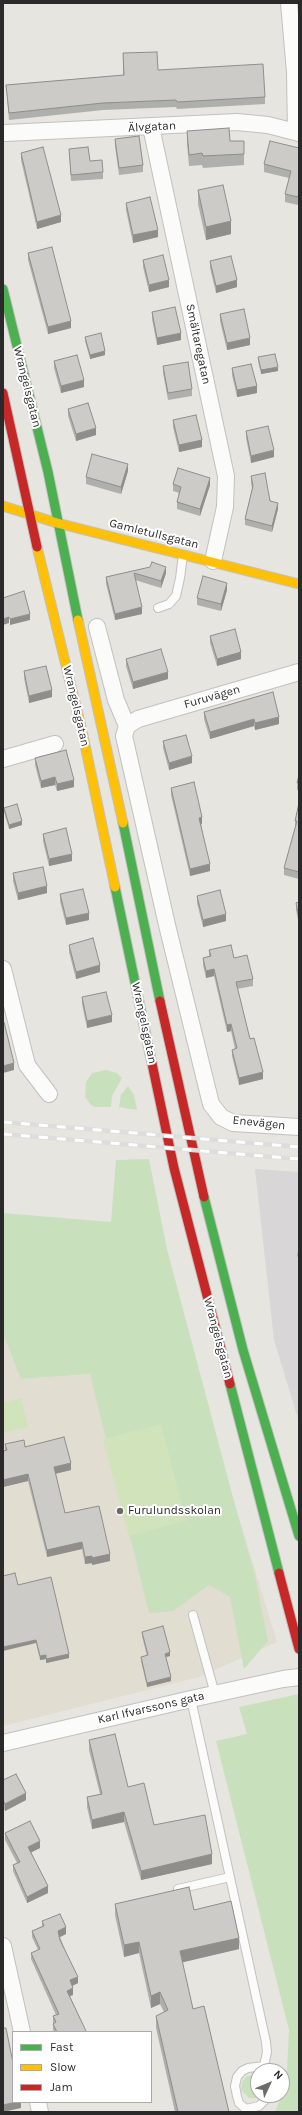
<!DOCTYPE html>
<meta charset="utf-8">
<style>
body{margin:0}
#map{position:relative;width:302px;height:2115px;overflow:hidden;background:#e7e5e0;font-family:Karla,sans-serif}
canvas{display:block}
.frame{position:absolute;inset:0;border:4px solid #2a2a2a;pointer-events:none}
.legend{position:absolute;left:12px;top:2031px;width:140px;height:72px;box-sizing:border-box;background:#fff;border:1px solid #aaa;margin:0;padding:5px 7px;list-style:none;font-size:12px;color:#2a2a2a}
.legend li{display:flex;align-items:center;gap:8px;height:20px}
.legend b{width:20px;border:1px solid #aaa}
.north{position:absolute;left:250px;top:2063px;width:40px;height:40px;box-sizing:border-box;background:#fff;border:1px solid #aaa;border-radius:50%;rotate:46deg;font-size:11px;font-weight:700;line-height:16px;text-align:center;color:#2a2a2a}
.north::after{content:'';display:block;margin:auto;width:14px;height:18px;background:#6c6b6a;clip-path:polygon(50% 0,100% 100%,50% 72%,0 100%)}
</style>
<div id="map">
<canvas width="302" height="2115"></canvas>
<div class="frame"></div>
<ul class="legend">
<li><b style="height:5px;background:#4caf50"></b>Fast</li>
<li><b style="height:5px;background:#ffc107"></b>Slow</li>
<li><b style="height:5px;background:#c62828"></b>Jam</li>
</ul>
<div class="north">N</div>
</div>
<script>
const context = document.querySelector('canvas').getContext('2d');
context.lineJoin = 'round';
function fillPath(path, color) { context.fillStyle = color; context.fill(path, 'evenodd'); }
const poly = rows => new Path2D(rows.map(r => 'M' + r).join(''));
function trace(path, color, width, dash) { context.strokeStyle = color; context.lineWidth = width; context.lineCap = dash ? 'butt' : 'round'; context.setLineDash(dash || []); context.stroke(path); }
function write(font, color, halo, rows, align = 'center') {
  context.font = font + ' Karla,sans-serif'; context.lineWidth = 4; context.setLineDash([]); context.textBaseline = 'middle'; context.strokeStyle = halo; context.fillStyle = color; for (const [text, x, y, turn = 0] of rows) {
    context.save(); context.translate(x, y); context.rotate((+turn || 0) * Math.PI / 180); context.textAlign = isNaN(turn) ? turn : align; if (halo) context.strokeText(text, 0, 0); context.fillText(text, 0, 0); context.restore();
  }
}
fillPath(poly([
 [255,1169,299,1172,299,1422,274,1340]
]), '#d8d6d7');
fillPath(poly([
 [3,1334,21,1379,193,1367,277,1642,199,1677,3,1726]
]), '#e1ddd0');
fillPath(poly([
 [106,1070,117,1073,122,1078,112,1096,111,1107,95,1107,91,1105,85,1097,86,1082,92,1073],
 [128,1086,134,1095,137,1110,119,1107,121,1095],
 [149,1159,167,1249,235,1505,255,1576,268,1641,244,1669,230,1597,209,1585,173,1611,149,1613,90,1374,21,1379,3,1334,3,1213,111,1222,116,1160],
 [299,1694,299,2112,275,2112,282,2095,287,2070,289,2030,216,1741,247,1734,239,1707],
 [255,2075,258,2076,258,2095,260,2095,256,2098,249,2098,241,2090,242,2082,247,2076]
]), '#c9e0bd');
fillPath(poly([
 [21,1398,28,1427,3,1433,3,1403],
 [161,1424,186,1521,129,1536,103,1439]
]), '#d1e3bb');
const lane = poly([
 [158,608,169,604,176,596,180,578,183,555],
 [193,1615,215,1694],
 [191,1699,266,2042,267,2052,264,2066,248,2068,242,2071,237,2077,235,2086,237,2096,239,2103,246,2109],
 [178,1889,230,1877],
 [245,2112,246,2109,259,2106,270,2095]
]);
const street = poly([
 [289,3,295,72,296,132],
 [151,127,226,476,225,507,213,561],
 [5,133,237,122,268,125,299,133],
 [97,627,116,700,127,726],
 [127,726,124,736,167,925,211,1104,221,1117,233,1123,299,1127],
 [127,726,138,719,299,672],
 [3,759,55,744],
 [3,969,27,1065,49,1094],
 [3,1743,191,1699,283,1679,299,1677],
 [3,1946,22,2032],
 [38,2102,40,2112]
]);
const fast = poly([
 [3,289,48,472,78,620],
 [123,823,160,1001],
 [115,887,150,1054],
 [204,1197,243,1350,299,1536],
 [230,1384,279,1573]
]);
const slow = poly([
 [3,506,57,523,299,584],
 [37,547,82,731,115,887],
 [78,620,123,823]
]);
const jam = poly([
 [3,393,37,547],
 [160,1001,204,1197],
 [150,1054,174,1168,230,1384],
 [279,1573,299,1649]
]);
trace(lane, '#c2c1c0', 10);
trace(street, '#c2c1c0', 18);
trace(fast, '#c2c1c0', 11);
trace(slow, '#c2c1c0', 11);
trace(jam, '#c2c1c0', 11);
trace(lane, '#fbfbfa', 8);
trace(street, '#fbfbfa', 16);
trace(fast, '#4caf50', 9);
trace(slow, '#ffc107', 9);
trace(jam, '#c62828', 9);
const rail = poly([
 [3,1122,299,1147],
 [3,1134,299,1159]
]);
trace(rail, '#ddddde', 4.5);
trace(rail, '#fff', 3, [9]);
fillPath(poly([
 [123,53,158,70,265,97,265,104,177,109,176,107,103,110,9,120,6,85,123,75],
 [187,131,230,141,244,154,244,165,203,168,202,165,189,166,187,143],
 [115,139,143,165,143,172,119,175,115,146],
 [299,148,298,205,285,202,285,194,289,178,264,172,264,164],
 [69,149,103,172,103,179,71,181],
 [21,153,61,222,37,229,21,160],
 [198,190,231,234,206,240,198,204],
 [126,203,158,237,133,243,126,210],
 [28,253,71,328,48,334,28,260],
 [143,260,169,287,149,292,143,267],
 [210,261,237,287,216,293,210,268],
 [152,312,181,340,157,345,152,319],
 [220,314,250,345,227,350,220,321],
 [85,337,105,355,90,359,85,341],
 [258,357,278,371,261,374,258,361],
 [54,361,84,387,61,393,54,368],
 [163,366,192,389,192,396,168,400,163,373],
 [232,368,257,393,237,397,232,375],
 [68,409,96,435,76,441,68,416],
 [173,420,202,447,179,452,173,427],
 [246,431,274,457,251,463,246,438],
 [128,471,121,494,86,484,86,477],
 [251,476,278,509,272,532,245,525,245,519,252,489,251,483],
 [173,484,210,485,200,516,177,509,177,502,179,493,173,491],
 [150,567,166,573,161,588,135,580,142,614,115,620,106,584,106,577],
 [227,590,221,611,197,605,197,598],
 [210,636,241,659,217,666,210,643],
 [126,659,168,679,133,689,126,666],
 [24,671,52,697,29,703,24,678],
 [204,712,279,724,255,730,254,726,210,739,204,719],
 [163,741,192,763,169,770,163,748],
 [35,758,74,787,57,791,55,785,41,788,35,765],
 [299,775,299,790,297,790,297,783],
 [171,788,202,824,201,824,210,871,190,876,171,795],
 [299,803,299,879,284,875,284,868,295,827,295,821],
 [4,808,22,825,9,829,4,812],
 [43,834,72,861,49,866,43,841],
 [13,873,47,893,18,900,13,881],
 [60,894,89,920,66,925,60,901],
 [197,896,226,921,203,927,197,903],
 [299,902,299,925,296,910,296,903],
 [69,945,100,972,76,979,69,952],
 [209,950,234,958,253,979,253,986,237,989,250,1039,263,1079,239,1085,232,1056,232,1050,235,1049,231,1031,227,1032,214,976,206,978,203,965,203,958,209,956],
 [82,997,112,1022,87,1028,82,1004],
 [299,1247,299,1269,298,1264,298,1255],
 [5,1444,25,1447,71,1470,55,1474,65,1513,110,1561,92,1565,92,1563,85,1564,82,1549,47,1557,28,1481,3,1487,3,1451,5,1450],
 [18,1585,69,1658,46,1663,46,1659,40,1660,36,1643],
 [142,1632,170,1656,166,1657,171,1681,147,1687,141,1661,141,1657,147,1656,142,1636],
 [89,1740,128,1787,154,1825,212,1864,141,1880,124,1822,92,1829,87,1807,87,1797,100,1794,89,1750],
 [3,1780,26,1800,5,1811,3,1807],
 [5,1833,40,1848,31,1852,48,1893,27,1903,13,1871,13,1865,17,1863,5,1840],
 [115,1904,194,1910,239,1949,182,1962,193,2009,229,2112,175,2112,156,2028,156,2016,164,2012,160,2004,151,2008,139,1953,124,1957,115,1915],
 [42,1921,66,1934,60,1937,78,1983,72,1986,73,1995,70,1996,86,2032,54,2032,53,2030,53,2016,56,2015,31,1959,31,1953,38,1950,32,1937,32,1931,42,1926]
]), '#afafab');
fillPath(poly([
 [299,193,299,201,298,205,298,197],
 [61,215,61,222,37,229,37,222],
 [231,221,231,234,206,240,206,227],
 [158,230,158,237,133,243,133,235],
 [169,280,169,287,149,292,149,285],
 [237,280,237,287,216,293,216,286],
 [71,321,71,328,48,334,48,327],
 [181,333,181,340,157,345,157,338],
 [250,338,250,345,227,350,227,343],
 [105,351,105,355,90,359,90,355],
 [278,367,278,371,261,374,261,370],
 [84,380,84,387,61,393,61,386],
 [257,386,257,393,237,397,237,390],
 [96,428,96,435,76,441,76,434],
 [202,440,202,447,179,452,179,445],
 [274,450,274,457,251,463,251,456],
 [128,464,128,471,121,494,121,487],
 [210,478,210,485,200,516,200,509],
 [278,503,278,509,272,532,272,526],
 [166,567,166,573,161,588,161,581],
 [227,583,227,590,221,611,221,604],
 [142,607,142,614,115,620,115,614],
 [30,614,30,620,10,625,10,619],
 [9,617,9,623,3,625,3,619],
 [241,652,241,659,217,666,217,659],
 [168,672,168,679,133,689,133,682],
 [52,690,52,697,29,703,29,696],
 [279,717,279,724,255,730,255,723],
 [254,719,254,726,210,739,210,732],
 [192,756,192,763,169,770,169,763],
 [55,777,55,785,41,788,41,781],
 [74,780,74,787,57,791,57,784],
 [202,817,202,824,199,825,199,818],
 [22,821,22,825,9,829,9,825],
 [72,854,72,861,49,866,49,859],
 [210,864,210,871,190,876,190,869],
 [47,886,47,893,18,900,18,893],
 [89,913,89,920,66,925,66,918],
 [226,914,226,921,203,927,203,920],
 [100,965,100,972,76,979,76,972],
 [214,969,214,976,206,978,206,971],
 [112,1015,112,1022,87,1028,87,1021],
 [231,1024,231,1031,227,1032,227,1025],
 [14,1063,14,1070,3,1073,3,1066],
 [263,1072,263,1079,239,1085,239,1078],
 [71,1463,71,1470,54,1474,54,1467],
 [28,1474,28,1481,3,1487,3,1480],
 [82,1542,82,1549,47,1557,47,1550],
 [110,1554,110,1561,92,1565,92,1558],
 [92,1556,92,1563,85,1564,85,1557],
 [36,1640,36,1643,3,1651,3,1647],
 [170,1652,170,1656,165,1657,165,1654],
 [69,1654,69,1658,46,1663,46,1659],
 [46,1655,46,1659,40,1660,40,1656],
 [171,1677,171,1681,147,1687,147,1683],
 [26,1793,26,1800,5,1811,5,1804],
 [124,1812,124,1822,92,1829,92,1820],
 [40,1841,40,1848,28,1854,28,1847],
 [212,1854,212,1864,141,1880,141,1871],
 [48,1886,48,1893,27,1903,27,1897],
 [66,1927,66,1934,58,1938,58,1931],
 [239,1938,239,1949,180,1963,180,1951],
 [139,1942,139,1953,124,1957,124,1945],
 [78,1977,78,1983,70,1987,70,1980],
 [73,1988,73,1995,67,1997,67,1991],
 [160,1992,160,2004,151,2008,151,1996],
 [16,2102,21,2102,21,2108,3,2112,3,2105]
]), '#8f8e8b');
const building = poly([
 [157,52,158,70,263,64,265,97,177,102,176,100,103,103,9,113,6,85,124,75,123,53,157,52],
 [229,128,230,141,244,141,244,154,203,156,202,153,189,155,187,131,229,128],
 [139,136,143,165,119,168,115,139,139,136],
 [270,141,299,148,299,193,298,197,285,194,291,171,264,164,270,141],
 [43,147,61,215,37,222,21,153,43,147],
 [88,147,90,161,102,160,103,172,71,175,69,149,88,147],
 [223,185,231,221,206,227,198,190,223,185],
 [150,197,158,230,133,235,126,203,150,197],
 [52,247,71,321,48,327,28,253,52,247],
 [163,255,169,280,149,285,143,260,163,255],
 [231,256,237,280,216,286,210,261,231,256],
 [175,307,181,333,157,338,152,312,175,307],
 [244,309,250,338,227,343,220,314,244,309],
 [101,333,105,351,90,355,85,337,101,333],
 [275,354,278,367,261,370,258,357,275,354],
 [77,355,84,380,61,386,54,361,77,355],
 [188,362,192,389,168,393,163,366,188,362],
 [251,364,257,386,237,390,232,368,251,364],
 [88,403,96,428,76,434,68,409,88,403],
 [196,415,202,440,179,445,173,420,196,415],
 [268,426,274,450,251,456,246,431,268,426],
 [92,454,128,464,121,487,86,477,92,454],
 [178,468,210,478,200,509,177,502,181,487,173,484,178,468],
 [265,473,270,501,278,503,272,526,245,519,253,486,251,476,265,473],
 [152,562,166,567,161,581,134,573,142,607,115,614,106,577,150,567,152,562],
 [203,576,227,583,221,604,197,598,203,576],
 [24,591,30,614,10,619,9,617,3,619,3,598,24,591],
 [235,629,241,652,217,659,210,636,235,629],
 [161,649,168,672,133,682,126,659,161,649],
 [46,666,52,690,29,696,24,671,46,666],
 [273,692,279,717,255,723,254,719,210,732,204,712,273,692],
 [186,735,192,756,169,763,163,741,186,735],
 [66,750,74,780,57,784,55,777,41,781,35,758,66,750],
 [299,775,299,783,297,783,299,775],
 [194,782,202,817,199,818,210,864,190,869,171,788,194,782],
 [299,803,299,872,284,868,297,821,295,821,299,803],
 [17,804,22,821,9,825,4,808,17,804],
 [66,828,72,854,49,859,43,834,66,828],
 [43,867,47,886,18,893,13,873,43,867],
 [83,889,89,913,66,918,60,894,83,889],
 [220,890,226,914,203,920,197,896,220,890],
 [299,902,299,918,296,903,299,902],
 [93,938,100,965,76,972,69,945,93,938],
 [231,945,234,958,247,955,253,979,236,982,250,1039,254,1038,263,1072,239,1078,232,1050,237,1048,231,1024,227,1025,214,969,206,971,203,958,211,956,209,950,231,945],
 [106,992,112,1015,87,1021,82,997,106,992],
 [3,1022,4,1022,14,1063,3,1066,3,1022],
 [299,1247,299,1261,298,1255,299,1247],
 [64,1437,71,1463,54,1467,65,1513,99,1506,110,1554,92,1558,92,1556,85,1557,82,1542,47,1550,28,1474,3,1480,3,1451,7,1450,5,1444,24,1440,25,1447,64,1437],
 [15,1573,18,1585,51,1577,69,1654,46,1659,46,1655,40,1656,36,1640,3,1647,3,1576,15,1573],
 [163,1626,170,1652,165,1654,171,1677,147,1683,141,1657,148,1655,142,1632,163,1626],
 [115,1734,128,1787,144,1783,154,1825,205,1815,212,1854,141,1871,124,1812,92,1820,87,1797,102,1794,89,1740,115,1734],
 [16,1774,26,1793,5,1804,3,1800,3,1780,16,1774],
 [30,1821,40,1841,28,1847,48,1886,27,1897,13,1865,20,1862,5,1833,30,1821],
 [189,1887,194,1910,231,1901,239,1938,180,1951,193,2009,204,2006,229,2112,178,2112,156,2016,168,2010,160,1992,151,1996,139,1942,124,1945,115,1904,189,1887],
 [60,1914,66,1927,58,1931,60,1940,78,1977,70,1980,73,1988,67,1991,86,2031,83,2032,57,2032,53,2024,56,2022,53,2016,59,2014,31,1953,40,1949,32,1931,44,1926,42,1921,60,1914],
 [3,2028,6,2028,13,2063,13,2102,16,2102,3,2105,3,2028]
]);
fillPath(building, '#cccbc7');
trace(building, '#8f8e8b', 1);
for (const [x, y, r, color] of [
 [120,1511,4,"#6c6b6a"]
]) { const dot = new Path2D(); dot.arc(x, y, r, 0, 2 * Math.PI); context.fillStyle = color; context.fill(dot); trace(dot, '#fff', 1.5); }
write('12px', '#2a2a2a', '#fff', [
 ["Älvgatan",152,127,-3],
 ["Smältaregatan",198,344,78],
 ["Wrangelsgatan",27,387,76],
 ["Gamletullsgatan",154,534,14],
 ["Furuvägen",212,697,-16],
 ["Wrangelsgatan",76,706,77],
 ["Wrangelsgatan",144,1023,78],
 ["Enevägen",259,1123,6],
 ["Wrangelsgatan",218,1338,75],
 ["Karl Ifvarssons gata",151,1708,-13]
]);
write('12px', '#2a2a2a', '#fff', [
 ["Furulundsskolan",128,1511]
], 'left');
</script>
